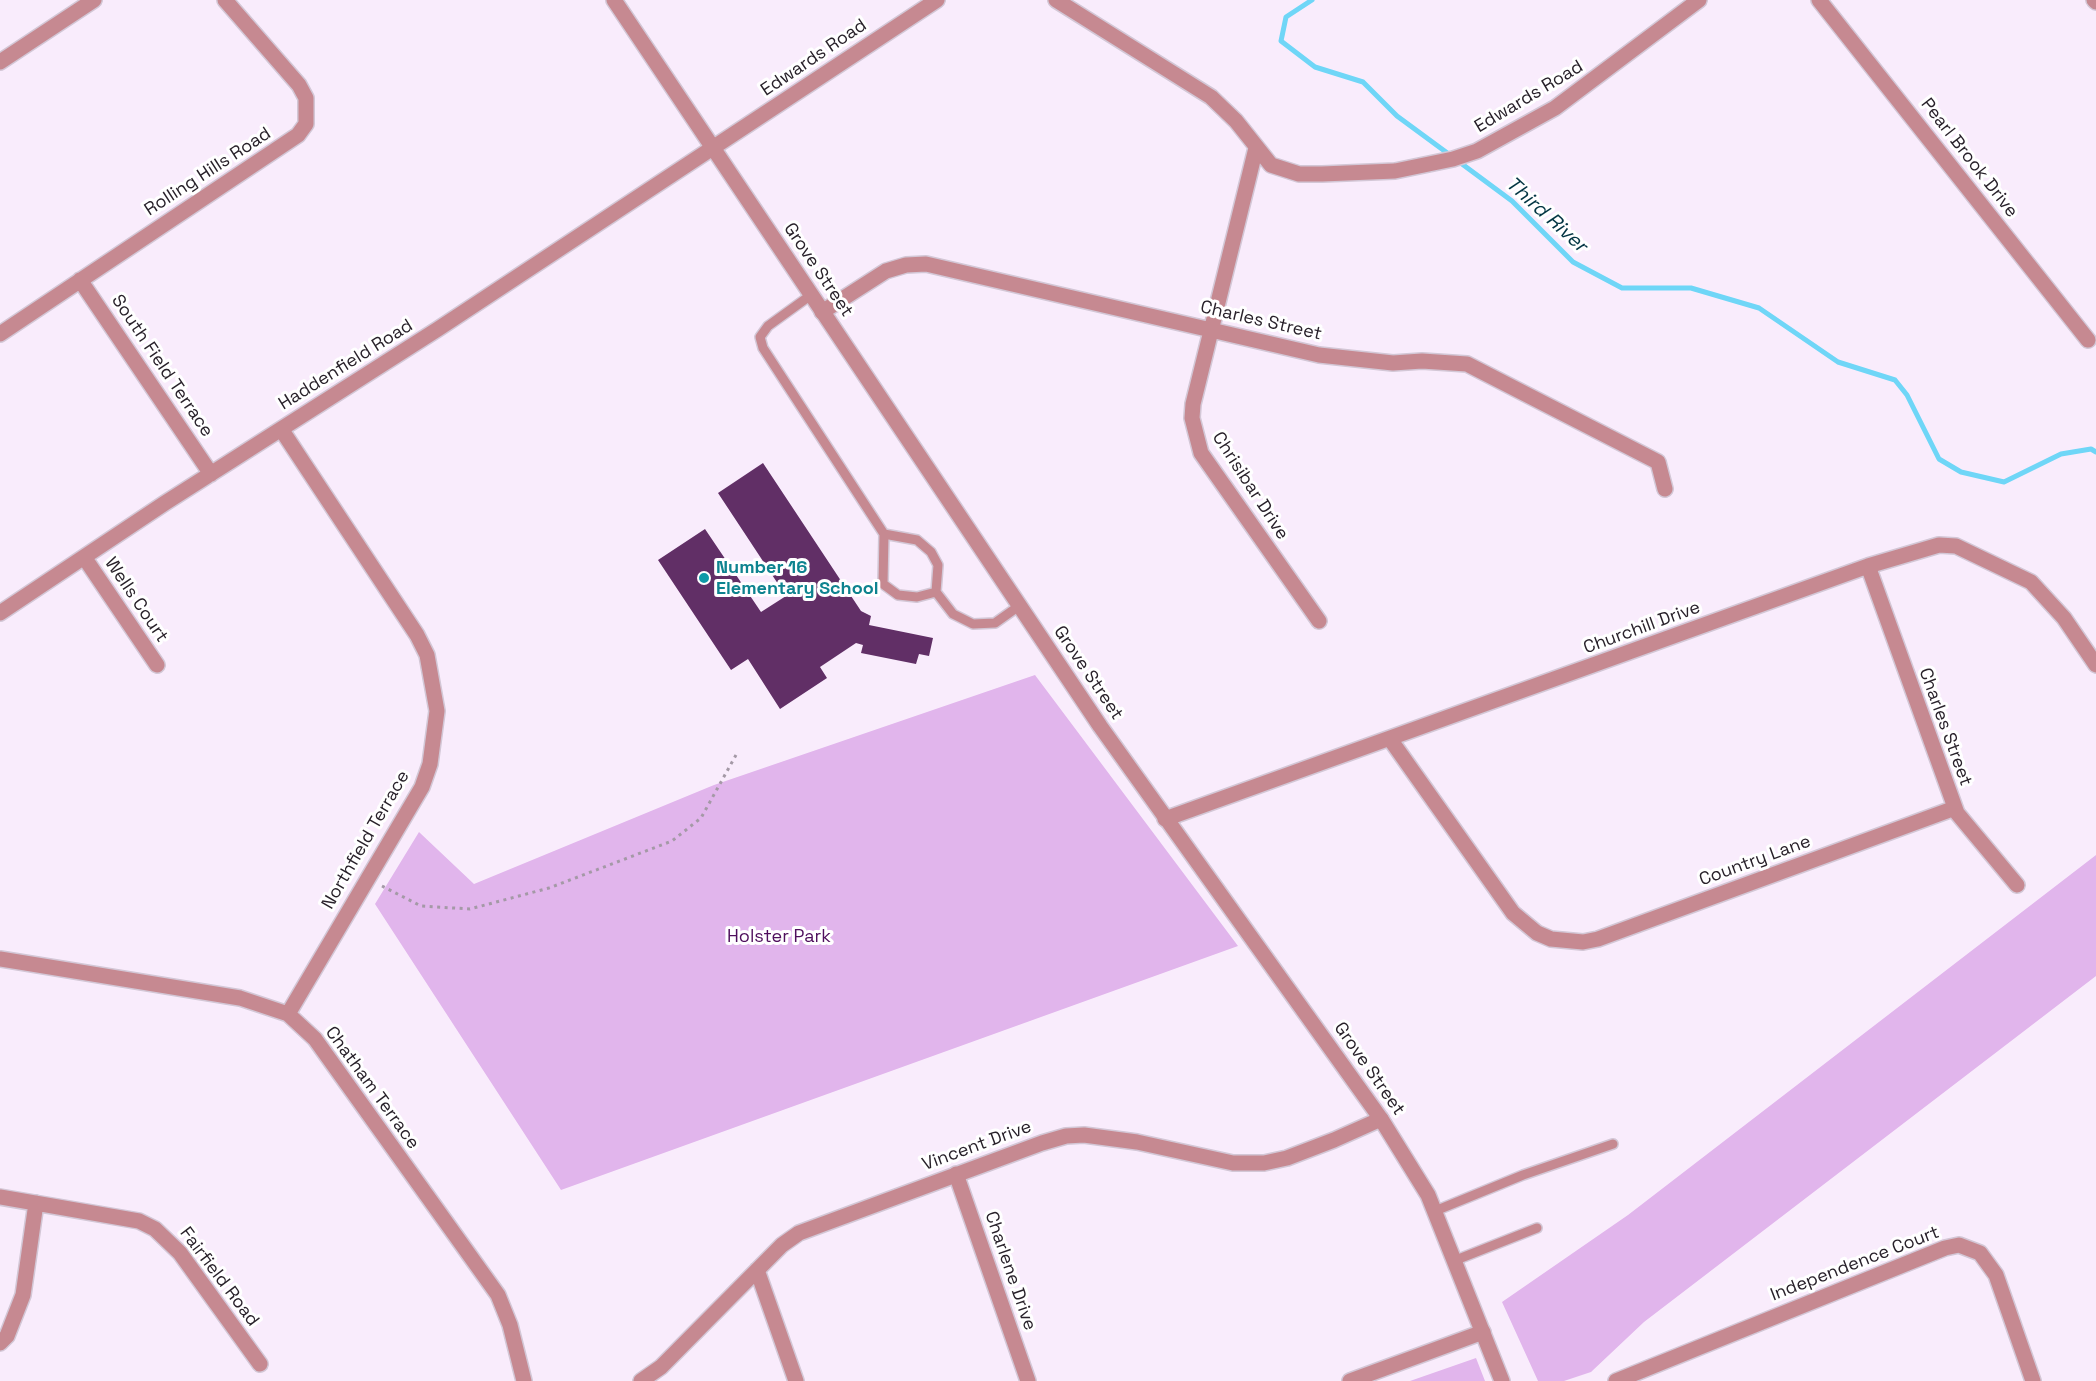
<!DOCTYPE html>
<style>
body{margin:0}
canvas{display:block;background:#f9ecfc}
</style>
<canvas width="2096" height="1381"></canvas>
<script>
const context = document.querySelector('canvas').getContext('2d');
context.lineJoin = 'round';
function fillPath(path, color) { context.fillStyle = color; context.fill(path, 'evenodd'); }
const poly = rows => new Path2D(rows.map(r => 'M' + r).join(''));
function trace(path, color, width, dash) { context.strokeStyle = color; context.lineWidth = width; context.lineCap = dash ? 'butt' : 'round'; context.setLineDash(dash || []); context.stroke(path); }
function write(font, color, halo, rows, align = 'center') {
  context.font = font + ' "Space Grotesk",sans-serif'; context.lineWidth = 6; context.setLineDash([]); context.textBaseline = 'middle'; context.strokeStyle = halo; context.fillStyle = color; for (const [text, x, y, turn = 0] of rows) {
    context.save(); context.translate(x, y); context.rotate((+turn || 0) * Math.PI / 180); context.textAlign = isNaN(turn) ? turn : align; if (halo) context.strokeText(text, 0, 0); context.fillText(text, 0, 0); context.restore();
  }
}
fillPath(poly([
 [1035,675,1238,946,561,1190,375,904,419,832,474,884,714,785],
 [2096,855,2096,976,1644,1322,1591,1372,1564,1381,1538,1381,1502,1302,1628,1215],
 [1476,1358,1485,1381,1410,1381]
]), '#e1b5ec');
trace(poly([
 [1312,0,1286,17,1281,41,1315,67,1363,82,1397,116,1450,155],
 [1458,161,1512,201,1573,262,1622,288,1691,288,1759,308,1838,362,1895,380,1907,395,1939,459,1961,472,2004,482,2061,454,2091,449,2096,452]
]), '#6fd6f7', 5);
fillPath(poly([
 [763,463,861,611,871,616,869,625,933,638,929,656,919,654,916,664,861,653,863,645,856,643,820,667,827,678,780,709,748,659,731,670,658,560,705,529,761,612,786,596,718,493]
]), '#612f66');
const service = poly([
 [811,295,768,326,760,337,763,348,884,534,917,540,931,552,938,565,936,592,953,614,973,624,995,623,1019,606],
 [884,534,883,584,898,595,917,597,936,592],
 [1435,1211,1523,1175,1613,1144],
 [1456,1260,1537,1228]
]);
const minor = poly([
 [1056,0,1211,97,1236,121,1271,165,1299,174,1322,174,1395,171,1453,159,1477,151,1555,108,1699,0],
 [1819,0,2088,340],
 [2094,0,2096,2],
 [0,62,94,0],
 [1256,148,1193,404,1192,418,1201,453,1319,621],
 [80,280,211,474],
 [822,312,886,271,906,265,926,264,1319,355,1393,363,1422,361,1467,364,1658,462,1665,489],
 [0,334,298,135,306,124,306,98,299,85,225,0],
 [281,429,417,635,427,655,437,711,430,764,422,787,288,1014],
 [84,557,157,665],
 [1868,566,1957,813,2017,885],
 [0,613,165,503,438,329,937,0],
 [1390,739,1513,913,1537,933,1551,939,1583,942,1598,939,1955,808],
 [1165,819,1868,566,1939,545,1956,546,2031,582,2064,618,2096,665],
 [0,959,240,998,288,1014,315,1039,498,1295,510,1325,524,1381],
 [956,1174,1028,1381],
 [0,1197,139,1221,155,1229,180,1253,260,1364],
 [757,1270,796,1381],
 [0,1343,7,1336,23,1295,36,1203],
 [641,1381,661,1367,782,1245,799,1233,1042,1143,1066,1136,1084,1135,1137,1142,1233,1163,1264,1163,1287,1158,1334,1140,1381,1119],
 [1350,1381,1483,1332],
 [1616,1381,1945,1248,1959,1245,1980,1253,1996,1275,2033,1381]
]);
const tertiary = poly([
 [614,0,1100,726,1381,1119,1428,1195,1502,1381]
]);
trace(service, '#d3c7d6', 12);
trace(minor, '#d3c7d6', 18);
trace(tertiary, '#d3c7d6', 18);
trace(poly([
 [382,886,421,906,470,909,549,888,672,841,701,818,736,755]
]), '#a499a6', 3, [3, 4.5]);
trace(service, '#c68991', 9);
trace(minor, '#c68991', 15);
trace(tertiary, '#c68991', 15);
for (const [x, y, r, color] of [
 [704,578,6,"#0f9aa8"]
]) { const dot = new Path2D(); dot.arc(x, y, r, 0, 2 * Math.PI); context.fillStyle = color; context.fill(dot); trace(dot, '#fff', 2); }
write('18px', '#28212a', '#fff', [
 ["Edwards Road",814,58,-34],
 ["Edwards Road",1529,97,-31],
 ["Pearl Brook Drive",1969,158,52],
 ["Rolling Hills Road",208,172,-33],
 ["Grove Street",818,270,56],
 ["Charles Street",1261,321,13],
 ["Haddenfield Road",346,365,-32],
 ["South Field Terrace",162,366,56],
 ["Chrisibar Drive",1250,486,57],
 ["Wells Court",136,600,56],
 ["Churchill Drive",1642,628,-20],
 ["Grove Street",1088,673,56],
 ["Charles Street",1945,727,70],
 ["Northfield Terrace",366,840,-60],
 ["Country Lane",1755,861,-20],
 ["Grove Street",1369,1069,55],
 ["Chatham Terrace",372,1088,54],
 ["Vincent Drive",977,1146,-20],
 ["Independence Court",1855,1264,-21],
 ["Charlene Drive",1010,1271,71],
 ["Fairfield Road",219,1277,53]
]);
write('bold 18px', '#0d838f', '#fff', [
 ["Number 16",716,568],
 ["Elementary School",716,589]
], 'left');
write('18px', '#4f0f5d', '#fff', [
 ["Holster Park",779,937]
]);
write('italic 20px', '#033543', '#fff', [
 ["Third River",1546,215,42]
]);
</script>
